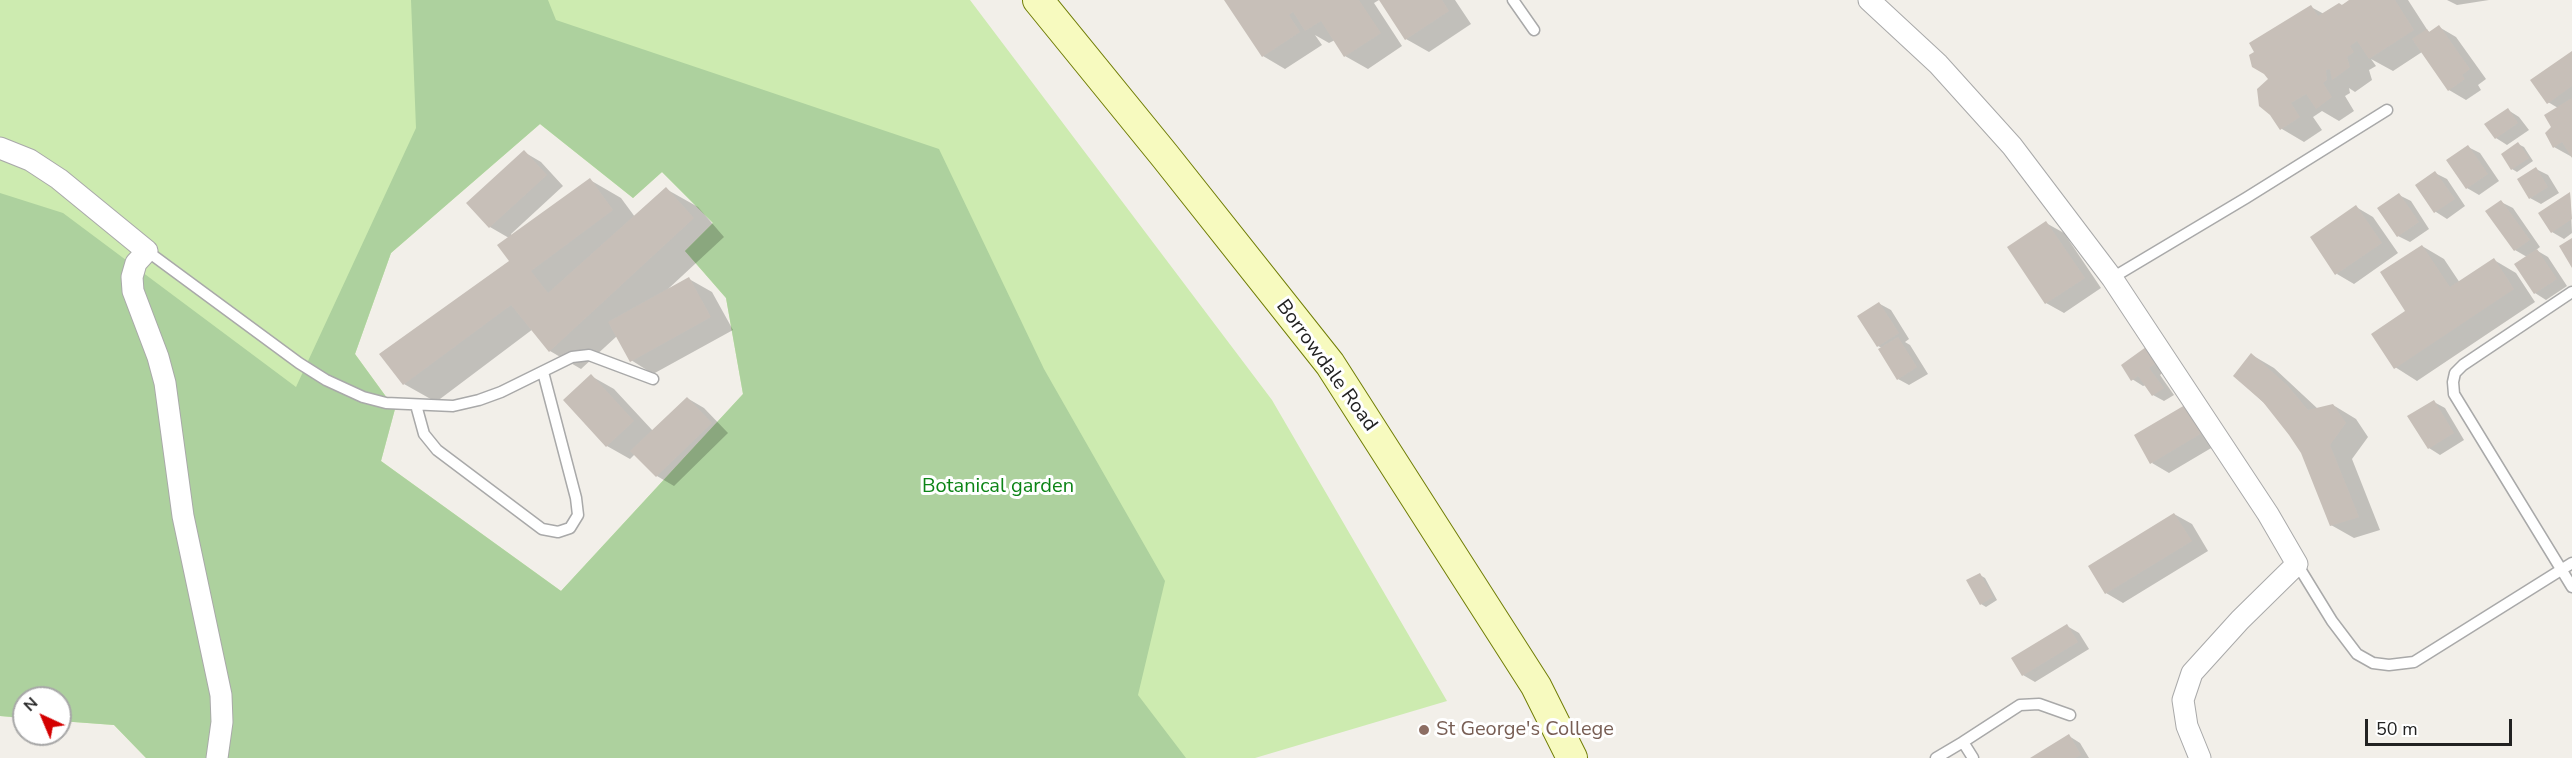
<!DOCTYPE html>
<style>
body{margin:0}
#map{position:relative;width:2572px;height:758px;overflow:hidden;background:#f2efe9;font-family:"Nunito Sans",sans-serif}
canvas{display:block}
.north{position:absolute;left:12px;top:686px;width:60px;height:60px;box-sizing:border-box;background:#fff;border:2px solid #a7a7a7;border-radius:50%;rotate:316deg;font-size:16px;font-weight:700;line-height:24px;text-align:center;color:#222}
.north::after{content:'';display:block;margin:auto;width:21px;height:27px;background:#d40000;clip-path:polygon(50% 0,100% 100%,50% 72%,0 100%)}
.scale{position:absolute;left:2365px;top:719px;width:147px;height:27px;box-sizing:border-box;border:3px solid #222;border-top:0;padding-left:8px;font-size:18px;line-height:21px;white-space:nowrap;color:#222;-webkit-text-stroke:4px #fff;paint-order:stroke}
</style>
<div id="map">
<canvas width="2572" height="758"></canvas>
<div class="north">N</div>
<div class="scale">50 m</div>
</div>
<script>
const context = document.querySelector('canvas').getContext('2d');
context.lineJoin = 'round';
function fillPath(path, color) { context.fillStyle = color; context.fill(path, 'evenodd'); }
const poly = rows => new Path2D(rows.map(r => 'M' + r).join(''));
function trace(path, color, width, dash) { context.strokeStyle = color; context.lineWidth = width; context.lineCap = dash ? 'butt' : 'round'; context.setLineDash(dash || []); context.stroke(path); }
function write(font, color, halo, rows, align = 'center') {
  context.font = font + ' "Nunito Sans",sans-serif'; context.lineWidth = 6; context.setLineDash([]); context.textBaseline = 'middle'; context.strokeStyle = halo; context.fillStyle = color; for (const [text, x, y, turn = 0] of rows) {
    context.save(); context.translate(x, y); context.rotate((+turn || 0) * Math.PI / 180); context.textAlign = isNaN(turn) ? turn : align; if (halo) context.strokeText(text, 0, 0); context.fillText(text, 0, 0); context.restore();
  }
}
fillPath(poly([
 [0,0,970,0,1272,400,1447,701,1255,758,146,758,114,725,60,721,60,698,24,698,24,718,0,716],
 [540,124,633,198,662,172,713,223,685,251,726,298,743,394,561,591,381,461,395,409,355,354,391,253]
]), '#cdebb0');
fillPath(poly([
 [411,0,548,0,556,20,939,149,1044,369,1165,581,1138,695,1186,758,146,758,114,725,60,721,60,698,24,698,24,718,0,716,0,193,63,213,296,387,416,128],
 [540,124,633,198,662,172,713,223,685,251,726,298,743,394,561,591,381,461,395,409,355,354,391,253]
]), '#add19e');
fillPath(poly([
 [1226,0,1379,0,1374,3,1402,46,1368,69,1345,56,1335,40,1329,43,1315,35,1322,45,1285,69,1263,56],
 [1381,0,1455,0,1471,24,1429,52,1406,39],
 [2352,0,2408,0,2428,31,2431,33,2439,27,2456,37,2486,79,2478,85,2481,90,2466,100,2449,90,2422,52,2393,71,2371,59,2376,66,2369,70,2372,80,2355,92,2349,88,2350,93,2345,96,2354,111,2339,121,2322,111,2313,117,2322,130,2304,142,2282,129,2270,80,2311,7,2324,14],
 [2447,0,2489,0,2457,5],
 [2572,53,2572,157,2554,147,2553,128,2558,108,2548,102],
 [2508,110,2519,117,2529,130,2507,145,2496,138],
 [2518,144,2524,147,2533,161,2517,172,2512,169],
 [2468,147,2480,153,2499,181,2479,195,2467,188,2449,161],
 [524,152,541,162,563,186,511,234,512,236,590,180,621,198,635,217,666,189,698,207,724,237,668,289,689,279,712,292,733,330,653,374,631,360,617,336,581,369,550,351,533,329,436,402,404,384,511,262,509,238,490,227,468,203],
 [2536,169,2548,175,2559,193,2541,204,2530,198],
 [2435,173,2447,179,2465,206,2447,219,2436,212],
 [2570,193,2572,233,2564,239,2552,232,2540,214],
 [2399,195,2411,201,2429,229,2410,242,2398,236],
 [2501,202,2513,208,2540,247,2536,250,2548,257,2567,286,2546,300,2535,293,2527,257,2515,250],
 [2356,207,2373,217,2398,253,2354,284,2337,274],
 [2046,223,2064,233,2101,288,2064,313,2046,303,2009,248],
 [2422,246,2444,259,2460,283,2494,260,2516,273,2535,302,2417,381,2395,367],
 [1880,304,1891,310,1909,339,1905,342,1910,345,1928,374,1909,385,1898,379,1882,348,1878,346],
 [2146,349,2167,369,2160,375,2174,395,2164,401,2153,395,2146,385,2143,386,2132,379],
 [2252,355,2274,368,2318,409,2333,405,2356,419,2368,437,2352,459,2380,530,2354,538,2331,525,2302,452,2278,416,2235,376],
 [591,376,614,389,653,431,687,398,704,408,728,433,674,486,657,476,635,454,630,459,607,446],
 [2434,402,2445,408,2464,440,2440,455,2429,448],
 [2185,407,2218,444,2169,473,2152,463],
 [2174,514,2192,524,2208,551,2123,603,2106,593],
 [1980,575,1985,578,1997,600,1986,607,1981,604],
 [2067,626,2079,633,2089,649,2035,682,2023,675],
 [2069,736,2080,743,2089,758,2033,758]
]), '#0003');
fillPath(poly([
 [1224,0,1359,0,1381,33,1344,57,1321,21,1305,31,1293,12,1289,15,1300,32,1262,57],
 [1379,0,1442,0,1449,11,1405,40],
 [2349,0,2395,0,2414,30,2369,59,2357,41,2350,46,2354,52,2347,57,2350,67,2332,80,2330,69,2326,70,2327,80,2323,83,2332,97,2316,109,2306,94,2291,103,2300,117,2280,130,2270,115,2259,106,2257,89,2268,79,2264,74,2252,67,2249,55,2254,52,2249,43,2311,5,2318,16,2339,3,2342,5],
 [2439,25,2470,69,2462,75,2465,79,2448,91,2412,39,2427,29,2429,32],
 [2572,51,2572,86,2547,104,2530,80],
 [2572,98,2572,158,2562,142,2553,148,2545,133,2551,127,2544,115],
 [2508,108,2518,123,2495,139,2484,124],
 [2518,142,2529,158,2511,170,2501,154],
 [2468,145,2488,174,2466,189,2446,160],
 [524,150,547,175,489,228,466,203],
 [2536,167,2548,187,2529,199,2517,179],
 [2435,171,2455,199,2434,213,2415,185],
 [590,178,613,210,531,271,548,293,666,187,694,218,549,352,511,305,403,385,379,354,509,261,497,245],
 [2570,192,2572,219,2551,233,2538,213],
 [2399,193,2419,222,2397,237,2377,208],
 [2501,200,2530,240,2514,251,2485,211],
 [2356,205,2382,243,2335,275,2310,237],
 [2046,221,2085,278,2045,304,2007,247],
 [2572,238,2572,268,2559,246],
 [2422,245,2450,287,2494,258,2514,289,2394,369,2371,334,2405,311,2380,272],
 [2537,249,2557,279,2534,294,2514,264],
 [689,277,711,317,630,362,608,322],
 [1879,302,1899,333,1877,347,1857,316],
 [1898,337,1917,367,1897,380,1878,349],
 [2146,347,2156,363,2149,368,2164,388,2152,396,2138,376,2131,381,2121,365],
 [2251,353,2287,385,2308,410,2333,404,2346,423,2330,445,2359,517,2330,526,2301,453,2289,435,2263,402,2233,376],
 [591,374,634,421,606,447,563,400],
 [687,397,712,423,656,477,630,451],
 [2434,400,2454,433,2428,449,2407,416],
 [2185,405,2202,433,2150,464,2134,435],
 [2174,513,2192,541,2105,594,2088,566],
 [1980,573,1993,597,1980,605,1966,580],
 [2067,624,2078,642,2022,676,2011,658],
 [2069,734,2081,755,2075,758,2030,758]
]), '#c7bfb8');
const lane = poly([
 [1513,0,1534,30],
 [147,251,299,363,326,380,363,397,386,403,453,406,479,400,501,392,572,357,589,355,653,379],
 [2112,278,2246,198,2387,110],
 [2572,292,2463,365,2455,373,2453,382,2454,394,2572,587],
 [416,405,424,434,437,450,542,529,558,532,570,528,578,515,576,498,543,372],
 [2297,564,2332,621,2357,654,2373,663,2389,665,2414,662,2572,563],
 [1936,758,1963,742],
 [1973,758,1963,742,2020,705,2039,704,2070,715]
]);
const street = poly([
 [1869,0,1938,64,2012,146,2112,278,2268,514,2297,564,2240,620,2192,673,2183,700,2187,726,2200,758],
 [0,148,30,160,59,179,147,251,136,263,132,277,133,291,158,357,165,383,183,516,221,695,222,722,217,758]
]);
const secondary = poly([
 [1038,0,1165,156,1330,364,1536,686,1572,758]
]);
trace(lane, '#a9a9a9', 13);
trace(street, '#a9a9a9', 23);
trace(secondary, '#707d05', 32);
trace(lane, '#fff', 10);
trace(street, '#fff', 21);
trace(secondary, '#f7fabf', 30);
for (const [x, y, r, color] of [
 [1424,730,6,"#8d6e63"]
]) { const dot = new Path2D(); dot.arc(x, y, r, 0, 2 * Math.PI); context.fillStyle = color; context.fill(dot); trace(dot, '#fff', 2); }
write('20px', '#222', '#fff', [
 ["Borrowdale Road",1326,366,54]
]);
write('20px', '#0c8416', '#fff', [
 ["Botanical garden",998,487]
]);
write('20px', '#785e54', '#fff', [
 ["St George's College",1436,730]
], 'left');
</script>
